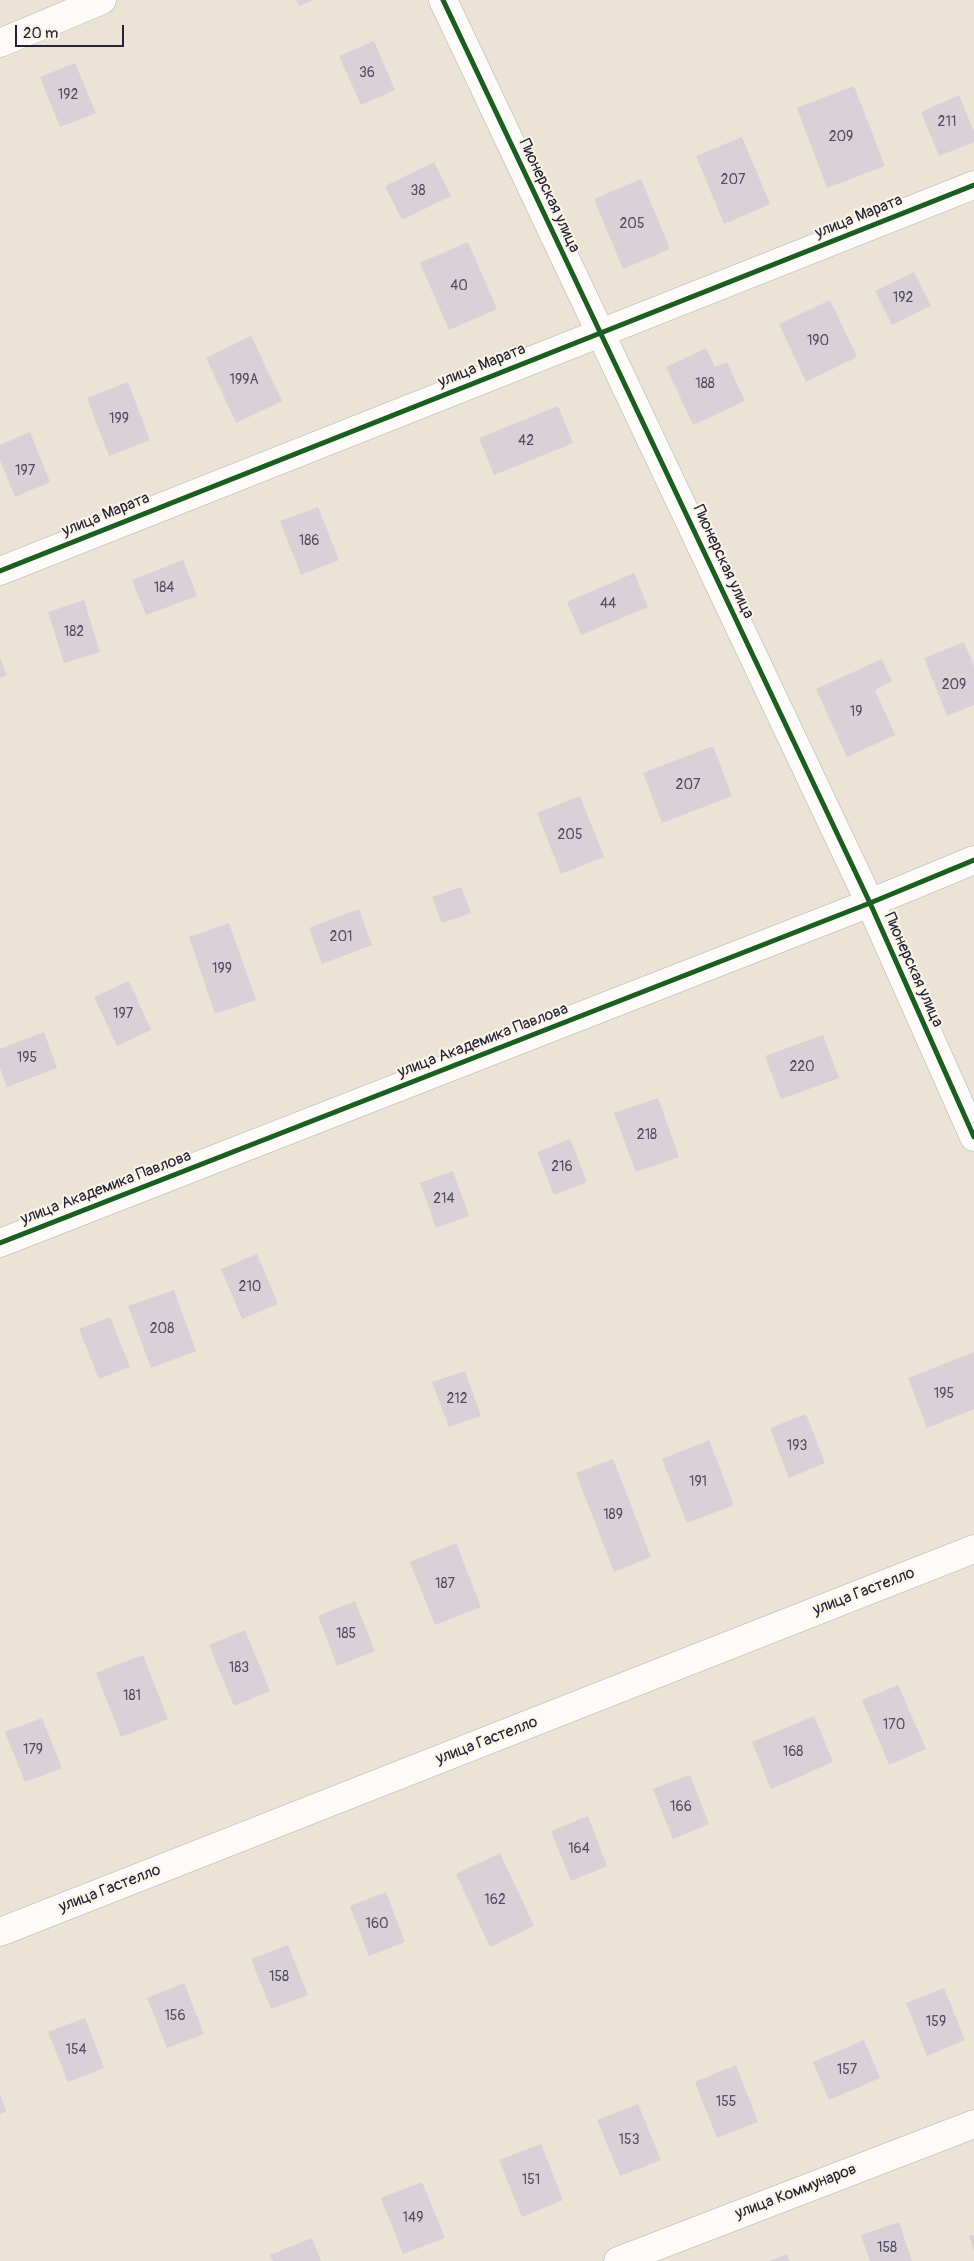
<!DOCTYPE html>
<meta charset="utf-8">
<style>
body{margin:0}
#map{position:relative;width:974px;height:2261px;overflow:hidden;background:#ebe3d5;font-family:Pangolin,sans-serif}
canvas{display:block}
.scale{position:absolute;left:15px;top:25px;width:109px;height:22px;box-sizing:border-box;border:2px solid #22223b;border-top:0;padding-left:6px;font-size:15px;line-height:18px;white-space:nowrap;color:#22223b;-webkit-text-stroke:4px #fcf5e5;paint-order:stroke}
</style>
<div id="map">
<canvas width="974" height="2261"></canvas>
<div class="scale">20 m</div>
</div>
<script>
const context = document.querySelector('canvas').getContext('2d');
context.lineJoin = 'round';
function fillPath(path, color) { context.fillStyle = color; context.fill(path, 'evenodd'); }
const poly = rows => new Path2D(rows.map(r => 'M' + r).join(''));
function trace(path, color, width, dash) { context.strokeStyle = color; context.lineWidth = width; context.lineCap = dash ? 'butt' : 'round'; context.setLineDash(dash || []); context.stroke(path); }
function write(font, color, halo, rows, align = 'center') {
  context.font = font + ' Pangolin,sans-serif'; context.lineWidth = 4; context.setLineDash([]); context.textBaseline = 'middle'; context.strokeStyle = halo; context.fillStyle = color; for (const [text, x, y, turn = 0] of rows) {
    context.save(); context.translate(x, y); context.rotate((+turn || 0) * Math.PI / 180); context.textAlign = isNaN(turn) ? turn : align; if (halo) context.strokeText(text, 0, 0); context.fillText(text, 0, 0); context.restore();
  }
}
fillPath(poly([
 [296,0,313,0,299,6],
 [374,41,395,90,361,105,339,56],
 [75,63,96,113,60,127,40,77],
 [854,86,885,166,827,188,797,108],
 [959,95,974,132,974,142,939,156,921,112],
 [742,137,770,204,724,224,696,156],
 [434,162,451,196,402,220,385,186],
 [641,179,670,249,623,269,594,199],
 [468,242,497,309,449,330,420,263],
 [914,272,931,306,892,325,875,291],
 [830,300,857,357,806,382,779,324],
 [251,336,282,401,236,423,206,358],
 [706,348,715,367,727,362,745,401,693,425,666,367],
 [128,382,150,440,109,456,87,398],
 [558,406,573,443,494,475,479,438],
 [30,432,50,482,15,497,0,460,0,445],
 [318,507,339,560,301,575,280,521],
 [183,560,197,596,146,615,132,580],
 [634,573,648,607,581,635,567,602],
 [84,600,100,652,64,663,48,612],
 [964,642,974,666,974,705,947,716,924,658],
 [0,658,7,675,0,678],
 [882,659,892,681,875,690,895,735,847,757,816,689],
 [713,746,732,796,662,823,643,773],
 [580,796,604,857,561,874,537,813],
 [461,887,471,913,442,923,432,897],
 [359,909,372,945,322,964,309,928],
 [229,923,256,1000,215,1014,189,937],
 [129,981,151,1030,117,1046,94,997],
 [44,1032,57,1068,7,1087,0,1068,0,1049],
 [823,1035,839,1078,781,1099,765,1056],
 [658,1098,679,1157,636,1172,614,1113],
 [570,1139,587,1182,554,1195,537,1152],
 [453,1171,469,1216,436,1228,420,1183],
 [257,1254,278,1304,242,1319,221,1269],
 [174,1290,196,1351,151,1368,128,1306],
 [110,1317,130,1367,99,1379,79,1329],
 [974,1352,974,1409,927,1428,908,1378],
 [465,1371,481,1416,449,1427,432,1382],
 [806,1414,825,1463,789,1478,770,1428],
 [709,1440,734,1505,687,1523,662,1459],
 [613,1459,651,1557,614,1572,576,1473],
 [456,1543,481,1607,435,1625,410,1562],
 [355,1601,375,1651,337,1666,318,1616],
 [245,1630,270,1691,234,1706,209,1645],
 [143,1655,168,1719,121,1737,96,1673],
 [898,1685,926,1749,889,1765,862,1700],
 [814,1716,833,1762,771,1789,752,1742],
 [42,1718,62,1768,25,1782,5,1732],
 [690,1775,709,1824,673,1839,653,1789],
 [588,1816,607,1866,571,1881,551,1831],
 [500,1853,534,1926,490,1947,456,1874],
 [386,1892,405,1942,369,1956,350,1906],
 [288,1945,308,1995,271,2009,251,1959],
 [184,1983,204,2034,167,2048,147,1998],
 [944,1988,965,2040,927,2056,906,2003],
 [85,2018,104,2068,68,2082,48,2032],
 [864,2040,880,2078,829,2100,813,2062],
 [736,2065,758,2122,717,2138,695,2082],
 [0,2095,6,2111,0,2114],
 [638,2104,661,2160,620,2176,597,2120],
 [541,2144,563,2200,522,2217,499,2160],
 [422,2182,445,2238,403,2254,381,2198],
 [899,2222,912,2261,870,2261,861,2235],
 [974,2235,974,2251,969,2236],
 [312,2238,321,2261,273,2261,270,2255],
 [787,2254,790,2261,769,2261]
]), '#dad0d7');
const minor = poly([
 [443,0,870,903,974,1137],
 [0,43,102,0],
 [0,571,974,185],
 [0,1243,870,903,974,860],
 [0,1932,974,1549],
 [618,2261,974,2124]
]);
trace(minor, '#b5b0aa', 29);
trace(minor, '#fcfbf9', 28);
trace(poly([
 [443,0,870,903,974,1137],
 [0,571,974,185],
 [0,1243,870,903,974,860]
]), '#1b5e20', 5);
write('14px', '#504e62', null, [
 ["36",367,73],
 ["192",68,95],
 ["211",947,122],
 ["209",841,137],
 ["207",733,180],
 ["38",418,191],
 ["205",632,224],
 ["40",459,286],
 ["192",903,298],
 ["190",818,341],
 ["199А",244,380],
 ["188",705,384],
 ["199",119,419],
 ["42",526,441],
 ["197",25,471],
 ["186",309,541],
 ["184",164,588],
 ["44",608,604],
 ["182",74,632],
 ["209",954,685],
 ["19",856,712],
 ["207",688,785],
 ["205",570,835],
 ["201",341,937],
 ["199",222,969],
 ["197",123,1014],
 ["195",27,1058],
 ["220",802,1067],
 ["218",647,1135],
 ["216",562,1167],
 ["214",444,1199],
 ["210",250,1287],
 ["208",162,1329],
 ["195",944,1394],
 ["212",457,1399],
 ["193",797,1446],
 ["191",698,1482],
 ["189",613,1515],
 ["187",445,1584],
 ["185",346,1634],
 ["183",239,1668],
 ["181",132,1696],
 ["170",894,1725],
 ["179",33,1750],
 ["168",793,1752],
 ["166",681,1807],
 ["164",579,1849],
 ["162",495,1900],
 ["160",377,1924],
 ["158",279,1977],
 ["156",175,2016],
 ["159",936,2022],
 ["154",76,2050],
 ["157",847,2070],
 ["155",726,2102],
 ["153",629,2140],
 ["151",531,2180],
 ["149",413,2218],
 ["158",887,2248]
]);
write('16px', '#22223b', '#fcf5e5', [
 ["Пионерская улица",549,196,65],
 ["улица Марата",859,217,-22],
 ["улица Марата",482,366,-22],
 ["улица Марата",106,515,-22],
 ["Пионерская улица",723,562,65],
 ["Пионерская улица",913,970,66],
 ["улица Академика Павлова",483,1041,-21],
 ["улица Академика Павлова",106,1188,-21],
 ["улица Гастелло",864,1592,-21],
 ["улица Гастелло",487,1741,-21],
 ["улица Гастелло",110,1889,-21],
 ["улица Коммунаров",796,2192,-21]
]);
</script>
